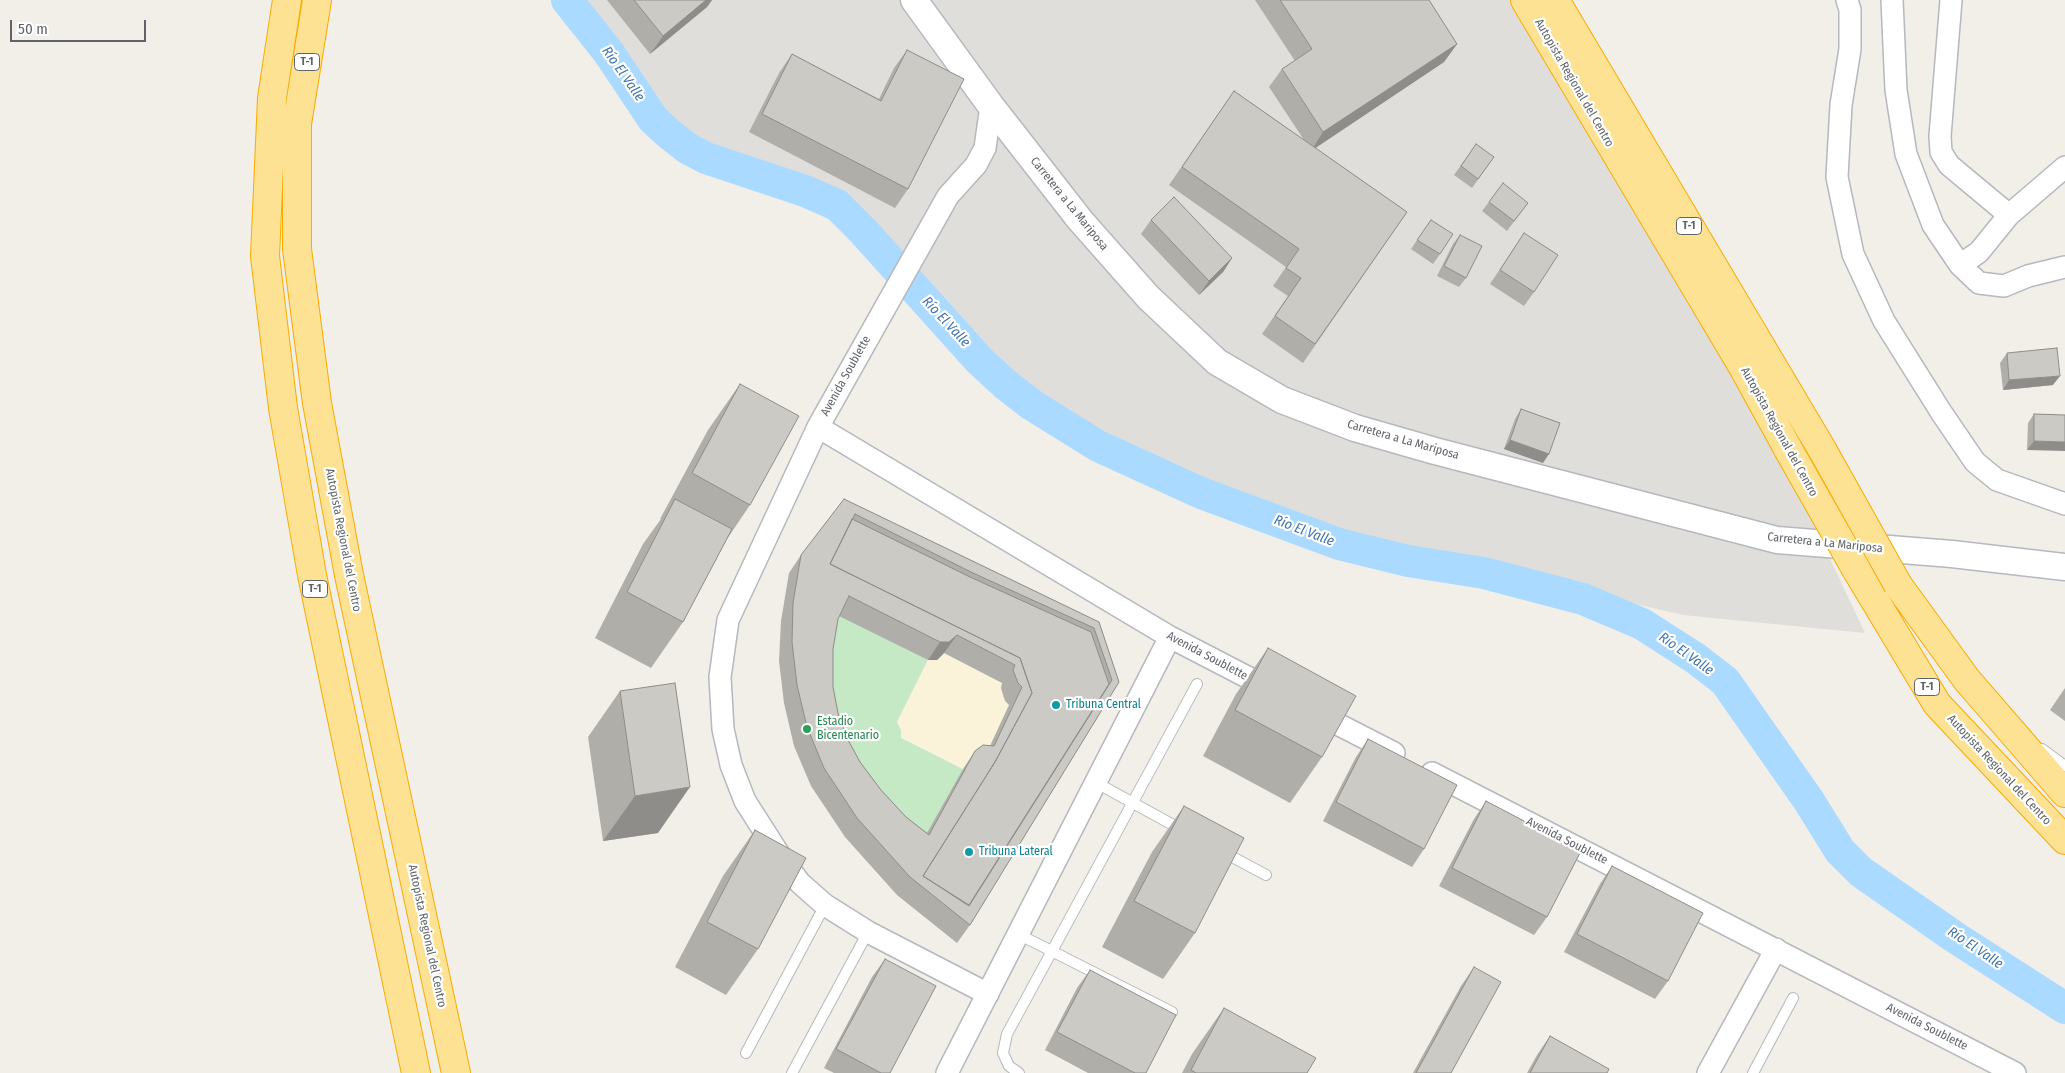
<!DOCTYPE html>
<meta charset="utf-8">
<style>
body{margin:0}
#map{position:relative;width:2065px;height:1073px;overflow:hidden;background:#f1efe8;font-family:"Fira Sans Condensed",sans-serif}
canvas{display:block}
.scale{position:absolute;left:10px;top:20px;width:136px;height:22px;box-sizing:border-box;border:2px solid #5f6368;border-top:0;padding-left:6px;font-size:15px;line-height:18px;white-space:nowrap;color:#5f6368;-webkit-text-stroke:4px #fff;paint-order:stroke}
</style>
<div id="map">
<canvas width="2065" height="1073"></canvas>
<div class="scale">50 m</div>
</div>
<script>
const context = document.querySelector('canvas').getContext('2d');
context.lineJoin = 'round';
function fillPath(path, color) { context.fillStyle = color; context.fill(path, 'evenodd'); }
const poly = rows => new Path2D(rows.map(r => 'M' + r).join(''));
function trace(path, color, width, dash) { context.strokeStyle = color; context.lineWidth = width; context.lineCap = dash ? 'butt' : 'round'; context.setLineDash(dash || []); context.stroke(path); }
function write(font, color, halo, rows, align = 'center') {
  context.font = font + ' "Fira Sans Condensed",sans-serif'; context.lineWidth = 4.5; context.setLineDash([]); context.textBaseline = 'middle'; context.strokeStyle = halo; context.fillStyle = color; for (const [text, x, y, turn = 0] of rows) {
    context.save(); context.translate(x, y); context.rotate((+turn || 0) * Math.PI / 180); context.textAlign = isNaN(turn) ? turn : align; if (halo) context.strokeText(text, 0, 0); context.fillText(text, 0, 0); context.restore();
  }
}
fillPath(poly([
 [573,0,1516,0,1706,323,1800,495,1865,633,1683,615,1537,581,1381,558,1301,534,1160,481,1078,435,1027,395,880,249,830,207,715,172,697,161,673,136,639,84]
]), '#e0deda');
fillPath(poly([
 [836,614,928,660,897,722,901,730,901,737,963,769,917,853,826,732]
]), '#c5e8c5');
fillPath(poly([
 [944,653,1002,683,1001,688,1002,696,1009,705,981,765,963,769,901,738,901,730,897,722,928,660,937,660]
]), '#fbf3d9');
trace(poly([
 [567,0,609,53,653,119,668,133,687,148,706,158,805,191,837,205,864,232,979,360,1005,384,1032,405,1098,446,1201,493,1339,544,1408,561,1484,573,1583,599,1642,624,1695,658,1725,681,1809,801,1840,851,1861,872,1956,938,2065,1008]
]), '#aadaff', 32);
const service = poly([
 [2042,749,2065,766],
 [1095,782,1184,831],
 [1223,852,1266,875],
 [1018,934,1172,1012],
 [746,1053,825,905],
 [792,1073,868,932],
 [1019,1073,1009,1066,1003,1053,1007,1034,1197,684],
 [1753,1073,1793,998]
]);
const minor = poly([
 [1847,0,1850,10,1850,49,1841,105,1837,177,1853,254,1884,321,1941,412,1975,462,1997,480,2065,504],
 [1892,0,1896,90,1906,154,1933,225,1960,265,1979,252,2009,215,2065,167],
 [1951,0,1940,136,1941,152,1949,165,2009,215],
 [1960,265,1979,283,2004,286,2028,276,2065,267],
 [818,427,1170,637,1274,691],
 [1314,712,1394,753],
 [1432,773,2015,1073],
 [988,994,868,932,825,905,800,883,782,859,745,801,731,765,723,729,720,677,728,620,818,427,948,196,976,165,985,148,991,106],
 [947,1073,1170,637],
 [1708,1073,1776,949]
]);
const tertiary = poly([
 [914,0,991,106,1080,220,1148,297,1217,362,1282,400,1355,428,1435,451,1777,540,1952,554,2065,567]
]);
const motorway = poly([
 [287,0,272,98,265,256,283,408,312,575,416,1073],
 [317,0,297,124,297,249,317,403,349,575,456,1073],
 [1525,0,1743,367,1788,449],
 [1555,0,1823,451],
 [1856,569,1937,704,2065,840],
 [1898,585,1967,680,2065,793]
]);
trace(service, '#b5b8bc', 12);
trace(minor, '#b5b8bc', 24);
trace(tertiary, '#b5b8bc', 29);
trace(motorway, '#f9ab00', 30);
trace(service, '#fff', 10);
trace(minor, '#fff', 21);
trace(tertiary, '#fff', 26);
trace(motorway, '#fde293', 28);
const motorwayBridge = poly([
 [1788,449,1856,569],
 [1823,451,1898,585]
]);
trace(motorwayBridge, '#f9ab00', 30, []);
trace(motorwayBridge, '#fde293', 28);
fillPath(poly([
 [607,0,712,0,707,7,650,54],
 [1255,0,1429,0,1457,44,1444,62,1315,148,1407,212,1303,363,1262,334,1288,296,1273,286,1286,267,1169,185,1234,91,1304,140,1269,87,1282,69,1295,61],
 [907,50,908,189,895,208,749,132,779,73,792,54,879,99,894,68],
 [1476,144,1494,157,1472,188,1454,175],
 [1489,202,1528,203,1507,231,1482,211],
 [1151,220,1232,258,1223,272,1199,295,1141,234],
 [1431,220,1440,254,1433,264,1411,249],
 [1524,233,1534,292,1524,306,1490,284],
 [1460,235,1466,278,1459,287,1437,276,1453,244],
 [2007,353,2053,385,2003,390,2000,363],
 [740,384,750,505,727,539,683,622,651,668,595,638,643,544,661,519,660,519,708,430],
 [1521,409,1543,463,1504,449,1515,419],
 [2034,414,2065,415,2027,450,2028,423],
 [844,499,1099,622,1119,682,970,925,957,943,897,895,845,837,811,786,794,746,784,703,779,661,781,621,789,573,801,555],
 [839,616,928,660,937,660,944,653,1002,683,1001,688,1005,701,1009,705,990,746,975,751,963,769,927,833,906,817,881,790,860,762,847,738,838,713,833,687,833,649,838,619],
 [1268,648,1322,757,1290,803,1203,756,1236,694],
 [2065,688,2065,721,2050,710],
 [620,691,658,833,603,841,588,737],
 [1368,739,1424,849,1412,867,1323,821,1356,757],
 [1486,801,1547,917,1534,935,1439,886,1474,819],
 [1184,806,1195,933,1163,979,1102,947,1152,852],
 [755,830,758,949,726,995,675,967,723,876],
 [1612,866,1668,981,1655,999,1564,952,1600,884],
 [885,959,890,1073,834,1073,824,1068,872,977],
 [1474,967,1451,1073,1413,1073,1461,986],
 [1090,970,1146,1073,1088,1073,1045,1050,1077,988],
 [1224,1008,1307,1073,1182,1073,1192,1054],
 [1550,1036,1607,1073,1527,1073,1537,1055]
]), '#afaea9');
fillPath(poly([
 [706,0,712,0,707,7,650,54,663,36],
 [1457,44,1444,62,1311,151,1323,132],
 [1232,258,1223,272,1199,295,1209,281],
 [2060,376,2053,385,2003,390,2009,380],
 [1510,440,1549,454,1543,463,1504,449],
 [2034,441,2065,442,2065,451,2027,450],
 [957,635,944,653,937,660,928,660,940,642],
 [690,787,658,833,603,841,635,796]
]), '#8f8d8a');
const building = poly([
 [634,0,706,0,663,36,634,0],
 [1280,0,1429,0,1457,44,1323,132,1282,69,1312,49,1280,0],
 [907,50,964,79,908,189,762,114,792,54,881,101,907,50],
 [1234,91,1407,212,1315,344,1275,316,1301,278,1286,268,1299,249,1182,167,1234,91],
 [1476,144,1494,157,1478,179,1461,166,1476,144],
 [1503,183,1528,203,1514,221,1489,202,1503,183],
 [1174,197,1232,258,1209,281,1151,220,1174,197],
 [1431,220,1453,234,1440,254,1417,240,1431,220],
 [1524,233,1558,255,1534,292,1500,270,1524,233],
 [1460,235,1482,246,1466,278,1444,266,1460,235],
 [2057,348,2060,376,2009,380,2007,353,2057,348],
 [740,384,799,416,750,505,692,473,740,384],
 [1521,409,1560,423,1549,454,1510,440,1521,409],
 [2034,414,2065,415,2065,442,2034,441,2034,414],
 [675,499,732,529,683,622,627,592,675,499],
 [844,499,1099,622,1119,682,970,925,910,877,857,818,824,768,807,727,797,685,792,642,793,603,801,555,844,499],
 [855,514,973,573,1094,628,1112,680,969,906,923,876,995,762,1032,693,1020,658,830,564,855,514],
 [849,596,940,642,949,642,957,635,1015,665,1013,670,1018,683,1022,687,994,746,983,745,975,751,929,835,906,817,881,790,860,762,847,738,838,713,833,687,833,649,838,619,849,596],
 [852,519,970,577,1091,632,1109,684,969,905,923,876,995,762,1032,693,1020,658,830,564,852,519],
 [1268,648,1356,696,1322,757,1235,710,1268,648],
 [675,683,690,787,635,796,620,691,675,683],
 [1368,739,1457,785,1424,849,1336,802,1368,739],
 [1486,801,1581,851,1547,917,1452,868,1486,801],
 [1184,806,1244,838,1195,933,1134,901,1184,806],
 [755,830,806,858,758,949,707,922,755,830],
 [1612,866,1703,913,1668,981,1577,934,1612,866],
 [885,959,936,986,890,1073,881,1073,836,1049,885,959],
 [1474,967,1501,982,1451,1073,1416,1073,1474,967],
 [1090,970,1176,1015,1146,1073,1135,1073,1057,1032,1090,970],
 [1224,1008,1316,1058,1307,1073,1196,1073,1191,1070,1224,1008],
 [1550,1036,1609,1069,1607,1073,1530,1073,1550,1036]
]);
fillPath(building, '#cccac5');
trace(building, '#8f8d8a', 1);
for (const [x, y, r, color] of [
 [1056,705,5,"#0f9aa8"],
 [807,729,5,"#2e9e5b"],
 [969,852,5,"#0f9aa8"]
]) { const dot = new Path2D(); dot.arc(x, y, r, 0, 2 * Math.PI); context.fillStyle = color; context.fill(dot); trace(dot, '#fff', 2); }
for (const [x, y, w] of [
 [307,62,25],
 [1689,226,25],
 [315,589,25],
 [1927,687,25]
]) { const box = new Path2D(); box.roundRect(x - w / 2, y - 8.5, w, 17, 4); context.fillStyle = '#fff'; context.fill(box); trace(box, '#5f6368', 1); }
write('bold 11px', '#5f6368', null, [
 ["T-1",307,62],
 ["T-1",1689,226],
 ["T-1",315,589],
 ["T-1",1927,687]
]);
write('12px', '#5f6368', '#fff', [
 ["Autopista Regional del Centro",1574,83,60],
 ["Carretera a La Mariposa",1069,204,51],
 ["Avenida Soublette",846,376,-61],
 ["Autopista Regional del Centro",1779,432,61],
 ["Carretera a La Mariposa",1403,440,16],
 ["Autopista Regional del Centro",343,540,79],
 ["Carretera a La Mariposa",1825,543,6],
 ["Avenida Soublette",1207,656,28],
 ["Autopista Regional del Centro",1999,770,47],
 ["Avenida Soublette",1567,841,27],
 ["Autopista Regional del Centro",427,936,78],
 ["Avenida Soublette",1927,1027,27]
]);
write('12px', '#0d838f', '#fff', [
 ["Tribuna Central",1066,705],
 ["Tribuna Lateral",979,852]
], 'left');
write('12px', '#27864d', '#fff', [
 ["Estadio",817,722],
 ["Bicentenario",817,736]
], 'left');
write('italic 14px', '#4174aa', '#fff', [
 ["Río El Valle",623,74,55],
 ["Río El Valle",946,322,47],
 ["Río El Valle",1304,531,21],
 ["Río El Valle",1686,654,35],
 ["Río El Valle",1975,948,34]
]);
</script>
